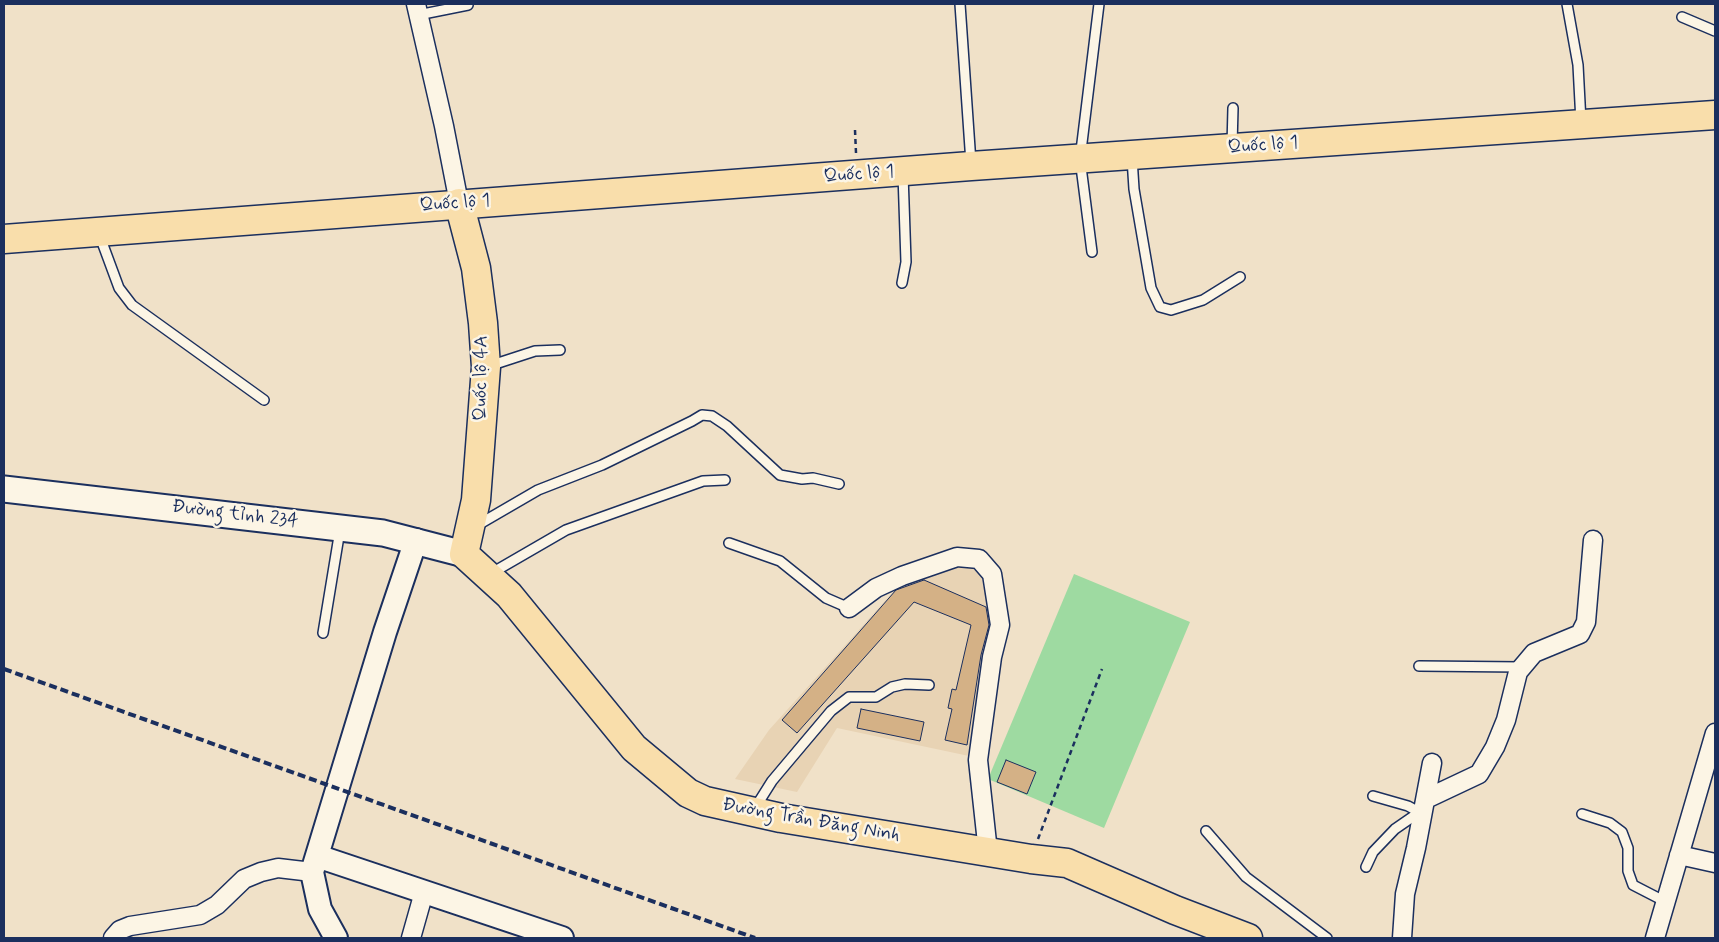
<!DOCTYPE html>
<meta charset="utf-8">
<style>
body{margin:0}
#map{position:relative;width:1719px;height:942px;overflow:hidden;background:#f0e1c8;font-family:Mynerve,sans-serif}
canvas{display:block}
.frame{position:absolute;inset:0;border:5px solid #1b2f5e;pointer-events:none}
</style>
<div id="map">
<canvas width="1719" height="942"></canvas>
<div class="frame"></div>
</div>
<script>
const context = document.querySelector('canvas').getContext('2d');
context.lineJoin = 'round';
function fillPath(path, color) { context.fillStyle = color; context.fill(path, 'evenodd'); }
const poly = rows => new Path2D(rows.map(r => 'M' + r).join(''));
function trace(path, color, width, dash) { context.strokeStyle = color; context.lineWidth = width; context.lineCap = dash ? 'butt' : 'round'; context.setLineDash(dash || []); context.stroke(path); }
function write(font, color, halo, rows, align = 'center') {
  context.font = font + ' Mynerve,sans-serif'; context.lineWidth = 5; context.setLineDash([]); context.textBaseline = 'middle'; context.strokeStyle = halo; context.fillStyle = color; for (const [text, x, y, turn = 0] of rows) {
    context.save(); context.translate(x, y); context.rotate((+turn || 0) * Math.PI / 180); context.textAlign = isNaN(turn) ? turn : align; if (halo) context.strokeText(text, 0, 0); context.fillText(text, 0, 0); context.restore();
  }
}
fillPath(poly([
 [965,565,980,572,994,630,969,756,837,728,797,792,735,779,769,730,901,583,953,566]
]), '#e8d3b4');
fillPath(poly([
 [1074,574,1190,622,1104,828,988,779]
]), '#9edaa1');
const building = poly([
 [924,580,986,607,989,625,981,655,967,745,945,740,952,709,948,708,952,689,956,690,971,625,914,602,797,733,782,720,896,590,924,580],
 [861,709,924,722,920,741,857,728,861,709],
 [1006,760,1036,772,1027,794,997,782,1006,760]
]);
fillPath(building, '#d4b186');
trace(building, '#1b2f5e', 1);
const service = poly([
 [960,4,971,163],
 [1567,4,1578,65,1581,122],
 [418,15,468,5],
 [1682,17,1715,31],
 [1232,146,1233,108],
 [1132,158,1134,189,1151,288,1160,307,1171,310,1203,300,1240,277],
 [99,234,119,288,132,305,264,400],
 [1092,252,1080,159,1099,4],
 [902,283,906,262,903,174],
 [489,366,535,351,560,350],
 [476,526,538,490,602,465,692,421,702,415,712,416,727,426,780,475,802,479,813,478,839,484],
 [729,543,780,561,826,598,849,608],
 [490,574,566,530,703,481,725,480],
 [323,633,340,530],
 [1419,666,1521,667],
 [1373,796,1408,806,1419,812],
 [755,808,772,781,831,711,849,697,876,697,892,687,905,684,929,685],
 [1582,814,1610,823,1622,832,1628,848,1628,871,1633,885,1666,902],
 [1206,831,1246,877,1327,938],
 [1366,867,1373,852,1395,829,1424,809]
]);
const minor = poly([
 [416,4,444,126,459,203],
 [849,608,876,588,902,576,957,557,979,559,992,574,1000,625,992,657,978,760,988,852],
 [1426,799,1479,774,1495,747,1506,720,1518,672,1534,653,1580,634,1586,622,1593,540],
 [1679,855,1715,863],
 [113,938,120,930,130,926,200,915,217,905,244,879,261,872,278,868,312,872],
 [411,938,424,892],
 [1402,938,1405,894,1416,848,1432,763],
 [1655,938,1715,733]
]);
const tertiary = poly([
 [317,856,562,938],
 [336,938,320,909,312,872,385,632,416,540]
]);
const secondary = poly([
 [4,489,383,533,464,554]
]);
const primary = poly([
 [459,203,476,268,483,323,486,367,476,500,464,554,509,595,634,748,688,793,705,801,781,818,1031,859,1067,863,1175,910,1248,938]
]);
const trunk = poly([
 [4,239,971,166,1715,115]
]);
trace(service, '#1b2f5e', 12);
trace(minor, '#1b2f5e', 21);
trace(tertiary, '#1b2f5e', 26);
trace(secondary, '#1b2f5e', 29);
trace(primary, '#1b2f5e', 31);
trace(trunk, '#1b2f5e', 31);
trace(poly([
 [855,130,856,153],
 [1038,839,1102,669]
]), '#1b2f5e', 2.5, [5, 4]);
trace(service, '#fcf5e5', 9);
trace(minor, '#fcf5e5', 18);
trace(tertiary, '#fcf5e5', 22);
trace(secondary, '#fcf5e5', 25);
trace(primary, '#f9deab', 28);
trace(trunk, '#f9deab', 28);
trace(poly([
 [4,669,755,938]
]), '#1b2f5e', 4, [8, 4]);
write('19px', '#1b2f5e', '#fcf5e5', [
 ["Quốc lộ 1",1263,146,-4],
 ["Quốc lộ 1",859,175,-4],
 ["Quốc lộ 1",455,204,-4],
 ["Quốc lộ 4A",482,378,-89],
 ["Đường tỉnh 234",235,515,7],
 ["Đường Trần Đăng Ninh",811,821,10]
]);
</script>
